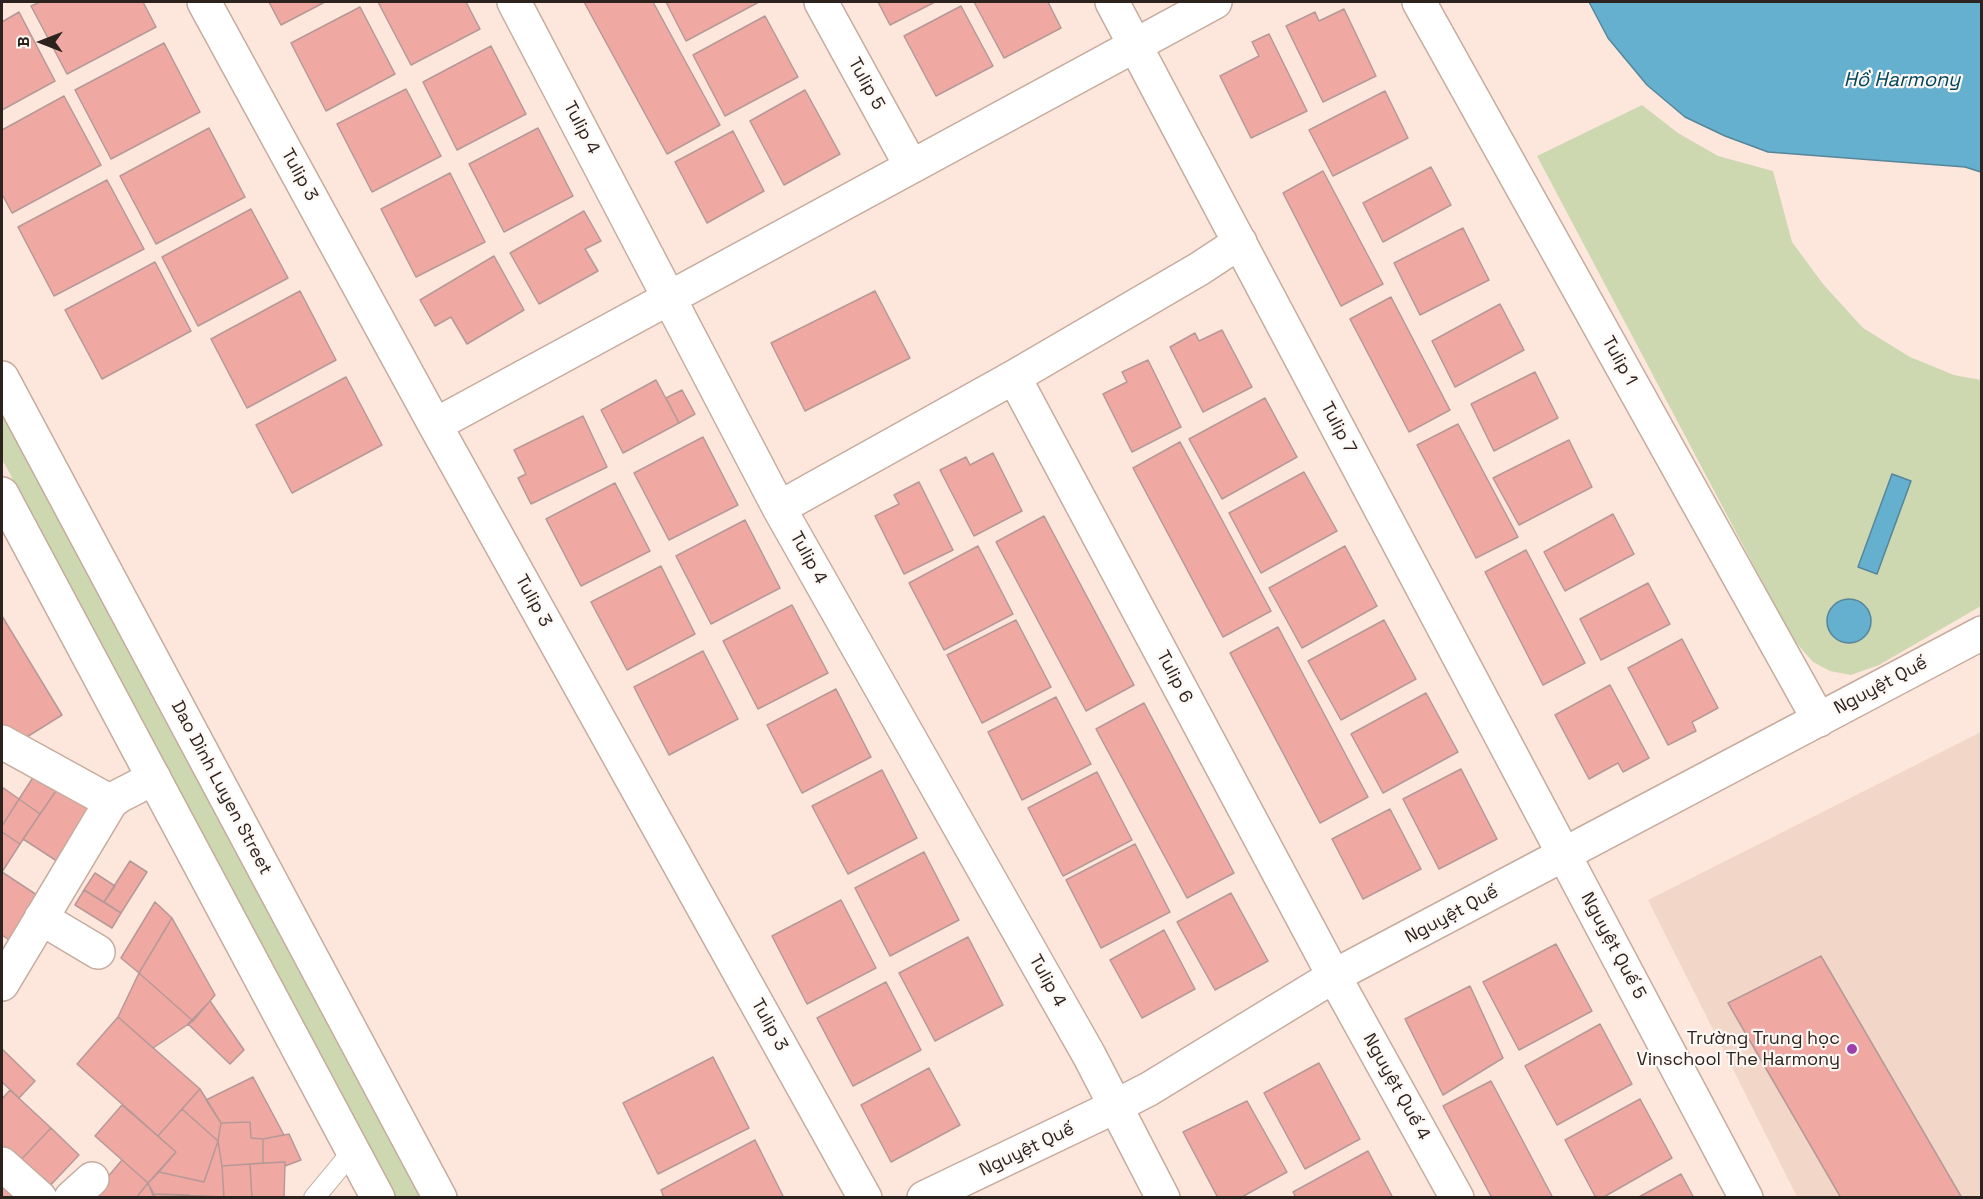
<!DOCTYPE html>
<meta charset="utf-8">
<style>
body{margin:0}
#map{position:relative;width:1983px;height:1199px;overflow:hidden;background:#fde7dc;font-family:"Space Grotesk",sans-serif}
canvas{display:block}
.frame{position:absolute;inset:0;border:3px solid #2d231e;pointer-events:none}
.north{position:absolute;left:12px;top:12px;width:60px;height:60px;-webkit-text-stroke:4px #fef8f5;paint-order:stroke;rotate:270deg;font-size:16px;font-weight:700;line-height:24px;text-align:center;color:#2d231e}
.north::after{content:'';display:block;margin:auto;width:21px;height:27px;background:#2d231e;clip-path:polygon(50% 0,100% 100%,50% 72%,0 100%)}
</style>
<div id="map">
<canvas width="1983" height="1199"></canvas>
<div class="frame"></div>
<div class="north">B</div>
</div>
<script>
const context = document.querySelector('canvas').getContext('2d');
context.lineJoin = 'round';
function fillPath(path, color) { context.fillStyle = color; context.fill(path, 'evenodd'); }
const poly = rows => new Path2D(rows.map(r => 'M' + r).join(''));
function trace(path, color, width, dash) { context.strokeStyle = color; context.lineWidth = width; context.lineCap = dash ? 'butt' : 'round'; context.setLineDash(dash || []); context.stroke(path); }
function write(font, color, halo, rows, align = 'center') {
  context.font = font + ' "Space Grotesk",sans-serif'; context.lineWidth = 4.5; context.setLineDash([]); context.textBaseline = 'middle'; context.strokeStyle = halo; context.fillStyle = color; for (const [text, x, y, turn = 0] of rows) {
    context.save(); context.translate(x, y); context.rotate((+turn || 0) * Math.PI / 180); context.textAlign = isNaN(turn) ? turn : align; if (halo) context.strokeText(text, 0, 0); context.fillText(text, 0, 0); context.restore();
  }
}
fillPath(poly([
 [1981,732,1981,1197,1797,1197,1648,900]
]), '#f2d7c9');
fillPath(poly([
 [1642,105,1678,133,1718,156,1773,171,1792,242,1823,284,1863,328,1910,357,1954,375,1981,380,1981,606,1879,665,1851,675,1830,671,1813,662,1792,638,1537,156],
 [2,411,423,1197,396,1197,2,459]
]), '#cdd8b0');
const water = poly([
 [1589,2,1981,2,1981,172,1965,167,1768,152,1725,136,1685,117,1647,85,1608,38,1589,2],
 [1892,474,1911,481,1877,574,1858,567,1892,474],
 '1827 621a22 22 0 1 1 44 0a22 22 0 1 1-44 0Z'
]);
fillPath(water, '#66b0cf');
trace(water, '#55869a', 1.5);
const building = poly([
 [40,2,143,2,156,27,67,74,31,6,40,2],
 [269,2,325,2,281,25,269,2],
 [378,2,466,2,480,29,411,65,378,2],
 [584,2,653,2,720,125,667,154,584,2],
 [666,2,759,2,686,41,666,2],
 [878,2,935,2,890,25,878,2],
 [974,2,1048,2,1061,28,1004,58,974,2],
 [961,6,993,66,936,96,904,36,961,6],
 [360,7,395,74,326,111,291,43,360,7],
 [1344,9,1376,76,1323,102,1286,26,1315,12,1319,21,1344,9],
 [19,12,55,81,2,110,2,22,19,12],
 [765,16,798,77,725,116,693,55,765,16],
 [1269,34,1307,111,1251,138,1220,76,1259,56,1252,42,1269,34],
 [164,43,200,112,111,159,75,90,164,43],
 [491,46,526,114,457,150,423,82,491,46],
 [406,89,441,156,372,192,337,124,406,89],
 [805,90,840,154,784,185,750,121,805,90],
 [1385,91,1408,138,1333,176,1309,130,1385,91],
 [64,96,101,165,12,213,2,194,2,130,64,96],
 [209,128,245,197,156,244,120,176,209,128],
 [538,128,573,196,504,232,469,164,538,128],
 [733,131,764,191,707,223,675,162,733,131],
 [1431,167,1451,205,1383,242,1363,203,1431,167],
 [1323,171,1383,284,1341,306,1283,193,1323,171],
 [450,173,485,242,416,277,381,209,450,173],
 [107,180,144,249,54,296,18,227,107,180],
 [251,209,288,278,198,326,162,257,251,209],
 [584,211,601,241,585,249,598,271,539,304,510,253,584,211],
 [1463,228,1489,280,1420,315,1394,263,1463,228],
 [494,256,524,310,467,344,451,317,435,326,420,300,494,256],
 [155,262,191,331,102,379,65,310,155,262],
 [300,291,336,360,247,408,211,339,300,291],
 [875,291,910,358,805,411,771,343,875,291],
 [1391,297,1450,410,1409,432,1350,319,1391,297],
 [1500,304,1524,350,1455,387,1432,341,1500,304],
 [1222,330,1252,387,1203,412,1170,347,1195,333,1199,341,1222,330],
 [1148,360,1181,427,1132,452,1103,394,1127,382,1122,372,1148,360],
 [1535,372,1558,418,1494,451,1471,404,1535,372],
 [346,377,382,445,292,493,256,425,346,377],
 [656,380,679,423,623,453,601,410,656,380],
 [682,390,695,414,679,423,666,398,682,390],
 [1265,398,1297,457,1222,499,1189,439,1265,398],
 [583,416,607,467,531,504,518,478,526,474,514,450,583,416],
 [1458,424,1518,537,1476,558,1417,445,1458,424],
 [703,437,738,505,669,540,634,473,703,437],
 [1569,440,1592,487,1519,525,1493,478,1569,440],
 [1180,442,1271,611,1223,637,1133,468,1180,442],
 [993,453,1022,511,974,536,940,470,966,457,970,465,993,453],
 [1304,472,1337,531,1261,573,1229,513,1304,472],
 [919,482,953,550,904,574,875,516,899,504,894,495,919,482],
 [615,483,650,551,581,586,546,519,615,483],
 [1613,514,1634,554,1565,591,1544,552,1613,514],
 [1044,516,1134,685,1086,711,996,542,1044,516],
 [745,520,780,588,711,624,676,556,745,520],
 [978,546,1013,614,944,650,909,583,978,546],
 [1345,546,1377,606,1302,648,1269,588,1345,546],
 [1526,550,1585,663,1543,685,1485,572,1526,550],
 [661,566,695,634,627,670,591,602,661,566],
 [1648,583,1670,624,1601,660,1580,619,1648,583],
 [792,605,828,673,758,709,723,641,792,605],
 [2,616,62,715,14,745,2,735,2,616],
 [1016,620,1051,687,982,723,947,655,1016,620],
 [1384,620,1416,679,1341,720,1308,661,1384,620],
 [1278,627,1368,797,1320,823,1230,653,1278,627],
 [1682,639,1718,708,1692,722,1696,731,1668,745,1628,668,1682,639],
 [703,651,738,719,669,755,634,687,703,651],
 [1610,685,1649,758,1623,772,1618,763,1589,779,1555,715,1610,685],
 [836,689,871,757,802,793,767,725,836,689],
 [1426,693,1458,752,1383,793,1351,734,1426,693],
 [1056,697,1091,764,1022,800,988,732,1056,697],
 [1144,703,1234,873,1187,898,1096,729,1144,703],
 [1461,769,1497,839,1439,869,1403,799,1461,769],
 [882,770,917,838,848,874,812,806,882,770],
 [1097,772,1132,840,1063,876,1028,808,1097,772],
 [36,773,58,788,40,814,19,799,36,773],
 [2,787,19,799,2,826,2,787],
 [58,788,97,814,63,865,23,839,58,788],
 [19,799,40,814,20,844,2,832,2,826,19,799],
 [1390,809,1421,869,1363,899,1332,839,1390,809],
 [2,832,20,844,2,872,2,832],
 [1135,844,1170,912,1101,948,1066,880,1135,844],
 [924,852,959,920,890,956,855,888,924,852],
 [130,861,147,872,121,913,104,902,130,861],
 [2,872,43,899,13,943,2,935,2,872],
 [95,873,115,886,104,902,84,890,95,873],
 [84,890,121,913,112,928,75,905,84,890],
 [1231,893,1268,961,1215,990,1177,922,1231,893],
 [841,900,876,968,807,1004,772,936,841,900],
 [155,902,172,918,139,973,121,958,155,902],
 [172,918,215,995,193,1021,139,973,172,918],
 [1164,930,1195,989,1142,1018,1110,960,1164,930],
 [968,937,1003,1005,935,1041,899,973,968,937],
 [1556,944,1592,1011,1519,1050,1483,982,1556,944],
 [1821,956,1962,1198,1841,1198,1728,1003,1821,956],
 [139,973,193,1021,153,1048,118,1017,139,973],
 [886,982,921,1050,853,1086,817,1018,886,982],
 [1470,986,1503,1058,1443,1095,1405,1019,1470,986],
 [210,1001,244,1050,230,1064,188,1024,210,1001],
 [118,1017,200,1089,158,1136,77,1064,118,1017],
 [1600,1024,1632,1084,1557,1125,1525,1066,1600,1024],
 [2,1049,35,1081,19,1098,2,1082,2,1049],
 [713,1057,749,1128,658,1174,623,1103,713,1057],
 [1319,1063,1360,1139,1305,1169,1264,1093,1319,1063],
 [929,1068,960,1125,891,1162,861,1105,929,1068],
 [253,1077,284,1135,263,1139,251,1138,250,1122,221,1123,206,1100,253,1077],
 [1491,1081,1553,1198,1492,1198,1443,1106,1491,1081],
 [200,1089,221,1123,218,1141,182,1109,200,1089],
 [10,1090,51,1128,16,1165,2,1151,2,1099,10,1090],
 [1640,1099,1672,1158,1602,1198,1596,1198,1565,1140,1640,1099],
 [1247,1101,1287,1172,1240,1198,1218,1198,1183,1132,1247,1101],
 [122,1105,176,1152,148,1183,95,1136,122,1105],
 [182,1109,218,1141,204,1182,159,1172,176,1152,158,1136,182,1109],
 [250,1122,251,1138,263,1139,263,1163,222,1166,218,1141,221,1123,250,1122],
 [51,1128,79,1155,44,1192,16,1165,51,1128],
 [289,1134,301,1160,285,1166,285,1162,263,1163,263,1139,289,1134],
 [755,1140,784,1198,664,1198,661,1190,755,1140],
 [218,1141,222,1166,224,1197,154,1194,148,1183,159,1172,204,1182,218,1141],
 [1368,1151,1393,1198,1296,1198,1293,1192,1368,1151],
 [122,1160,148,1183,136,1198,90,1198,122,1160],
 [285,1162,284,1198,252,1198,250,1164,285,1162],
 [250,1164,252,1198,224,1198,222,1166,250,1164],
 [1681,1174,1694,1198,1637,1198,1681,1174],
 [2,1178,31,1198,2,1198,2,1178],
 [148,1183,154,1198,136,1198,148,1183],
 [154,1194,189,1195,189,1198,154,1198,154,1194]
]);
fillPath(building, '#f0a8a3');
trace(building, '#b69997', 1.5);
const service = poly([
 [314,1198,353,1151]
]);
const minor = poly([
 [204,2,435,425,865,1198],
 [514,2,779,508,1089,1055,1163,1198],
 [821,2,911,166],
 [1112,2,1746,1198],
 [1419,2,1819,720],
 [1014,377,1329,967,1457,1198],
 [435,425,1215,2],
 [779,508,1014,377,1199,269,1240,242],
 [2,742,111,802,119,796,154,778],
 [41,918,98,952],
 [2,984,111,802],
 [2,1164,40,1198],
 [71,1198,92,1179],
 [924,1198,1114,1107,1149,1089,1334,976,1982,633]
]);
const secondary = poly([
 [2,378,440,1198],
 [2,494,378,1198]
]);
trace(service, '#c5ac9e', 22);
trace(minor, '#c5ac9e', 36);
trace(secondary, '#c5ac9e', 36);
trace(service, '#fff', 20);
trace(minor, '#fff', 33);
trace(secondary, '#fff', 33);
for (const [x, y, r, color] of [
 [1852,1049,6,"#9e40aa"]
]) { const dot = new Path2D(); dot.arc(x, y, r, 0, 2 * Math.PI); context.fillStyle = color; context.fill(dot); trace(dot, '#fef8f5', 2); }
write('18px', '#2d231e', '#fef8f5', [
 ["Tulip 5",866,84,61],
 ["Tulip 4",581,128,62],
 ["Tulip 3",299,175,61],
 ["Tulip 1",1619,361,61],
 ["Tulip 7",1338,428,62],
 ["Tulip 4",808,558,61],
 ["Tulip 3",533,601,61],
 ["Tulip 6",1174,677,62],
 ["Nguyệt Quế",1881,686,-28],
 ["Dao Dinh Luyen Street",221,788,62],
 ["Nguyệt Quế",1452,915,-28],
 ["Nguyệt Quế 5",1613,946,62],
 ["Tulip 4",1047,981,61],
 ["Tulip 3",769,1025,61],
 ["Nguyệt Quế 4",1396,1087,61],
 ["Nguyệt Quế",1027,1150,-25]
]);
write('18px', '#2d231e', '#fef8f5', [
 ["Trường Trung học",1840,1039],
 ["Vinschool The Harmony",1840,1060]
], 'right');
write('italic 20px', '#01455a', '#fef8f5', [
 ["Hồ Harmony",1902,81]
]);
</script>
